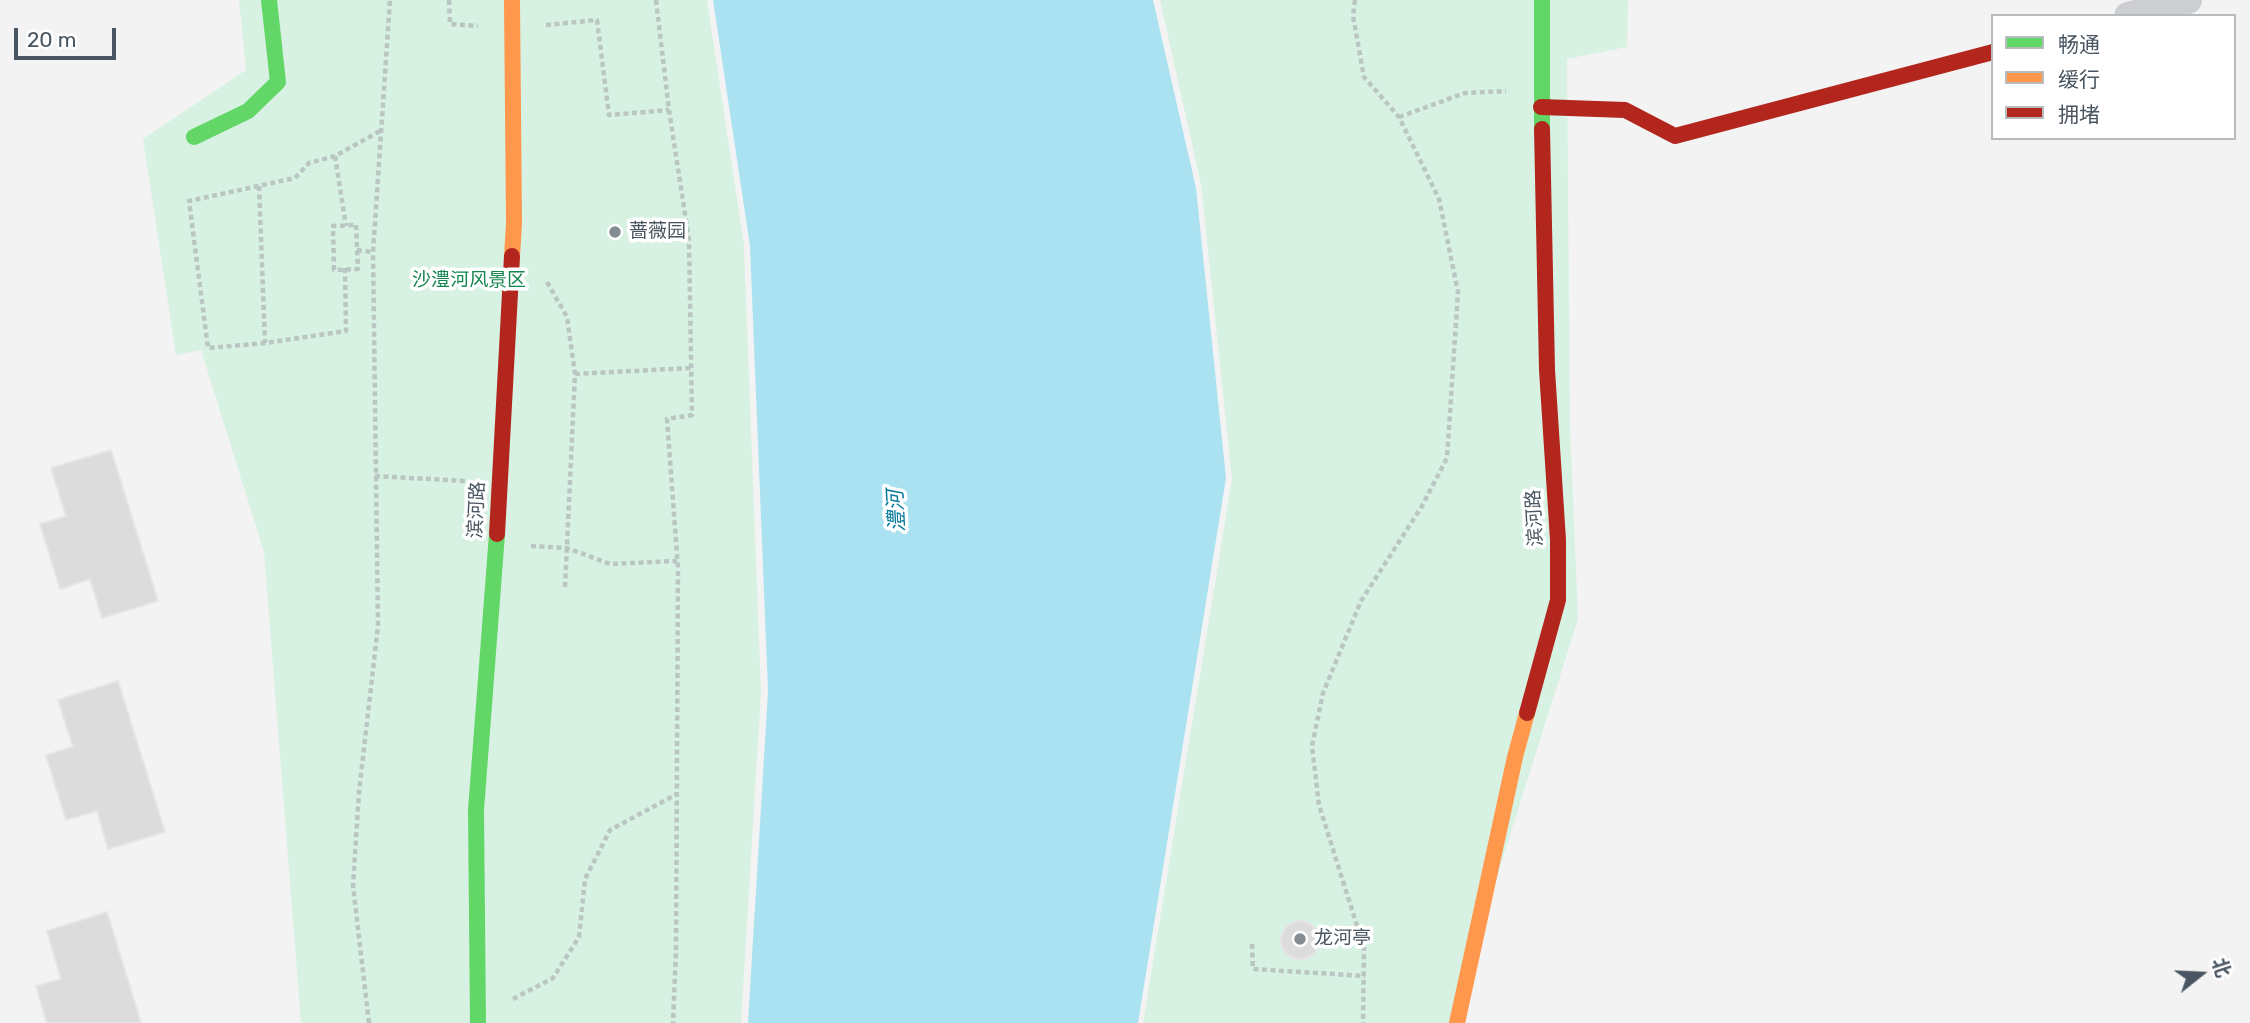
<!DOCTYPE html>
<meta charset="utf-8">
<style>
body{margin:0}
#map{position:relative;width:2250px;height:1023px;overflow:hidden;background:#f3f3f3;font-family:Rubik,"Noto Sans SC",sans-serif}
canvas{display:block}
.legend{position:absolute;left:1991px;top:14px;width:245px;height:126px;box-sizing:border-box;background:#fff;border:2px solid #b6bbbf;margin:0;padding:9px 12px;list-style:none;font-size:21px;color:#495560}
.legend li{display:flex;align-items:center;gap:14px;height:35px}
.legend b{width:35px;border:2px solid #b6bbbf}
.north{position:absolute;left:2166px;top:939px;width:70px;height:70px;-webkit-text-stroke:5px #fff;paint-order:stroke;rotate:72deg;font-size:19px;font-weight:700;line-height:28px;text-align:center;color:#495560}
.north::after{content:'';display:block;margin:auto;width:24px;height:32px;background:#495560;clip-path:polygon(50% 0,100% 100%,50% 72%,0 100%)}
.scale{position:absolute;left:14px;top:28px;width:102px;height:32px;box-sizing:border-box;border:4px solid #495560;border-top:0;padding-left:9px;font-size:21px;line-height:24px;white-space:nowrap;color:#495560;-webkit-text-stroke:5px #fff;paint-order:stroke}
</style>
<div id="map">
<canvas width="2250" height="1023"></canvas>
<ul class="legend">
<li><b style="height:9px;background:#63d668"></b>畅通</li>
<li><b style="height:9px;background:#ff974d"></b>缓行</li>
<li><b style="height:9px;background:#b3261e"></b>拥堵</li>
</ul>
<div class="north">北</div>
<div class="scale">20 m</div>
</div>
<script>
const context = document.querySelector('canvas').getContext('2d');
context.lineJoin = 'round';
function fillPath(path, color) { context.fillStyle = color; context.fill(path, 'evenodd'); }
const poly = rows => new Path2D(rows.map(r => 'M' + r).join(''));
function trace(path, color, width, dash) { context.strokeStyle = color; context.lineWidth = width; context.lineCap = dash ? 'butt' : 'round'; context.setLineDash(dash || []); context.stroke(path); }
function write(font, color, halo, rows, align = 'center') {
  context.font = font + ' Rubik,"Noto Sans SC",sans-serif'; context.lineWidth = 7; context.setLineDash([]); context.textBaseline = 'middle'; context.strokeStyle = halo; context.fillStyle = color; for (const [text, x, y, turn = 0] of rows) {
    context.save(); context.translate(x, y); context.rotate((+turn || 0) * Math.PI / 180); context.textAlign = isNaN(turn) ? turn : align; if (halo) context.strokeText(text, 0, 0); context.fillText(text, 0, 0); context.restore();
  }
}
fillPath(poly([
 [239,0,707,0,744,245,761,692,741,1023,301,1023,264,552,201,350,176,355,143,139,246,70],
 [1160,0,1628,0,1627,47,1567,59,1570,427,1578,619,1451,1023,1143,1023,1232,479,1201,184]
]), '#d7f2e2');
fillPath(poly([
 [713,0,1153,0,1196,188,1226,478,1138,1023,748,1023,768,691,750,246]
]), '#abe2f1');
const building = poly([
 [111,450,158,601,102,618,90,579,60,589,40,524,66,516,51,468,111,450],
 [118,681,165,832,108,849,97,811,66,820,46,755,73,747,58,700,118,681],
 [107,912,141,1023,47,1023,36,986,61,979,47,931,107,912],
 '1281 940a19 19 0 1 1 38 0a19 19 0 1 1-38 0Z'
]);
fillPath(building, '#dcdcdd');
trace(building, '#e4e5e6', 2);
trace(poly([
 [449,0,450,24,478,26],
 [656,0,669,110,689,240,692,415,667,419,678,568,676,951,673,1023],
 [1355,0,1353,16,1364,77,1399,117,1439,199,1458,292,1447,458,1422,506,1361,601,1323,693,1312,746,1319,805,1364,948,1363,1023],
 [546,25,597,20,609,115,669,110],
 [1399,117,1465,93,1506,91],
 [335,156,346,226],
 [259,186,265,343],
 [356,225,358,269,334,270,333,226,356,225],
 [357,250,373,252],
 [345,268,346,331,265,343,208,348,189,201,295,178,309,163,335,156,380,131],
 [547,282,567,317,575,374,565,588],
 [575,374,691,368],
 [375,476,465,481],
 [531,546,567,548,610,564,677,561],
 [1252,944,1253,969,1365,976],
 [513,999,553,978,579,937,585,879,610,830,677,794],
 [369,1023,353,886,359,792,378,626,373,252,390,0]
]), '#bac6c3', 4.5, [5, 3.5]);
trace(poly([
 [2128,16,2188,0]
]), '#ccced1', 28);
trace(poly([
 [1542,129,1542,0],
 [194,137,248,111,278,82,269,0],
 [478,1023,476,810,497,534]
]), '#63d668', 16);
trace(poly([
 [512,0,514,224,512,256],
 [1457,1023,1515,757,1527,713]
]), '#ff974d', 16);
trace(poly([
 [1541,107,1625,110,1675,136,1993,52],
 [497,534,512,256],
 [1527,713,1558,600,1558,540,1547,370,1542,129]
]), '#b3261e', 16);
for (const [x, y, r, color] of [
 [615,232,7,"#848c93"],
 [1300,939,7,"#848c93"]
]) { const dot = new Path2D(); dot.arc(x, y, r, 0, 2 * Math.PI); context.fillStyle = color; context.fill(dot); trace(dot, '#fff', 2.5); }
write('19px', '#495560', '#fff', [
 ["蔷薇园",629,232],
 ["龙河亭",1314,939]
], 'left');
write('19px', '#14864e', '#fff', [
 ["沙澧河风景区",469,281]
]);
write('19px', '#495560', '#fff', [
 ["滨河路",477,510,-87],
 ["滨河路",1535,518,-93]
]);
write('italic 21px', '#087c9c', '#fff', [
 ["澧河",897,511,-93]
]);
</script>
